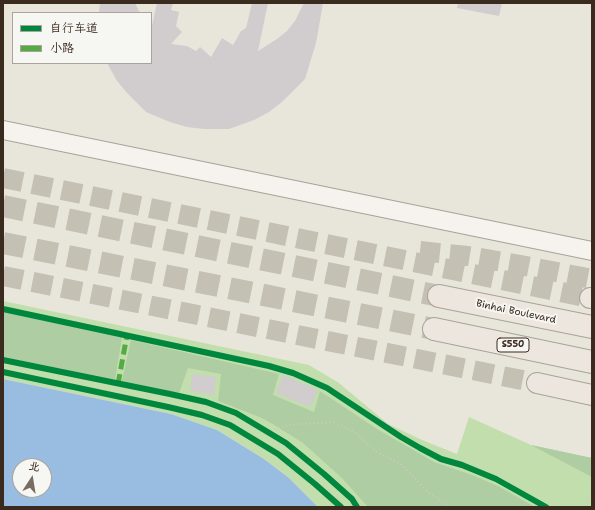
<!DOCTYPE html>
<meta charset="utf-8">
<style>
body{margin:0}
#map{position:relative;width:595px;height:510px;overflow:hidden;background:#e8e6da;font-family:"Shantell Sans","LXGW WenKai TC",sans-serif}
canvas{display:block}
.frame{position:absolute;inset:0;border:4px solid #3b2a1e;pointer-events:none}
.legend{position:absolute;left:12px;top:12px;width:140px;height:52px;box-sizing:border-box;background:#f6f6f2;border:1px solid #aba49d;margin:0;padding:5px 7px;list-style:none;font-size:12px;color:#3b2a1e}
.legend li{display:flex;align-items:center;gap:8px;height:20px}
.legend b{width:20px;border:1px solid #aba49d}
.north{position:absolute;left:12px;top:458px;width:40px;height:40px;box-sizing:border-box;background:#f6f6f2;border:1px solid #aba49d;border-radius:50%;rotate:12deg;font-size:11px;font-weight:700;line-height:16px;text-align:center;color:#3b2a1e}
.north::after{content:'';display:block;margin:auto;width:14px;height:18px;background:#786c60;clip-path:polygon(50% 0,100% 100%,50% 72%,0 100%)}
</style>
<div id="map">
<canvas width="595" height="510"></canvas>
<div class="frame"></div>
<ul class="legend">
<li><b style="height:5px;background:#00873e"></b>自行车道</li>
<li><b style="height:5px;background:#55ab43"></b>小路</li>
</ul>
<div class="north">北</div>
</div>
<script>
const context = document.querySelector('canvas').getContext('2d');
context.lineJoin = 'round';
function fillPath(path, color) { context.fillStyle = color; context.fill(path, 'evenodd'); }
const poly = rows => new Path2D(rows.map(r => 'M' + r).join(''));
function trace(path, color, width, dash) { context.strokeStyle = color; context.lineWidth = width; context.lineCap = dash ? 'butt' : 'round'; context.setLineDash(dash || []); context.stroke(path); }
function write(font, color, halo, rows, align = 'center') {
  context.font = font + ' "Shantell Sans",sans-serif'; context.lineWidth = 4; context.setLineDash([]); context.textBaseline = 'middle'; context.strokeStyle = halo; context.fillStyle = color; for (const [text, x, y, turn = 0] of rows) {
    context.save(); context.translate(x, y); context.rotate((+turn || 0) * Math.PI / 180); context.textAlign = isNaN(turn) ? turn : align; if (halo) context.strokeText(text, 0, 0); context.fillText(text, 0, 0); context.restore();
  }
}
fillPath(poly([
 [3,301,309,365,339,383,388,424,422,440,457,454,469,417,531,445,592,458,592,507,318,507,289,478,264,459,217,430,171,414,3,379]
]), '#c2dead');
fillPath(poly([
 [3,307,123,331,115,380,3,357],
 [131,340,279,374,273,395,314,412,320,391,377,429,434,462,472,475,498,486,535,507,368,507,342,478,303,443,276,426,262,418,218,401,221,374,188,368,179,393,122,381],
 [531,445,592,458,592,477]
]), '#afcda2');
fillPath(poly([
 [3,379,171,414,217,430,264,459,289,478,318,507,3,507],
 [20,466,44,466,44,490,20,490]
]), '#99bde1');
fillPath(poly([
 [100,3,135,3,140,13,99,13],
 [157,3,173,3,171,10,179,12,176,26,182,32,171,44,187,46,196,51,200,47,211,57,222,38,233,45,241,31,246,28,252,3,268,3,258,51,277,39,287,31,295,21,304,3,323,3,316,43,305,79,282,102,269,112,254,120,229,129,204,129,187,127,170,122,146,112,128,94,117,81,107,63,151,63,151,30],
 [458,3,502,3,499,16,457,8],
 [192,374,216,377,214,395,190,391],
 [283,375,318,390,310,407,276,393]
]), '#d1ccce');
trace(poly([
 [3,178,590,298],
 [420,251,468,256,515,264,592,279],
 [3,276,537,383]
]), '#c5c0b4', 20, [20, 10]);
trace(poly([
 [3,206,439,296],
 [3,243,434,329]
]), '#c5c0b4', 22, [22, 11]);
const secondary = poly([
 [3,130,592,251]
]);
const primary = poly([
 [590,298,592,298],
 [537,383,592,395]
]);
const highway = poly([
 [439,296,592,327],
 [434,329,592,362]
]);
trace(secondary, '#a7a39b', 20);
trace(primary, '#a7a39b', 22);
trace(highway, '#a7a39b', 24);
trace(poly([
 [3,360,170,394,206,402,236,413,286,443,324,474,352,499,357,507],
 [267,432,288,425,333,422,354,432,378,453,401,464,430,494,450,507],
 [586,502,592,493]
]), '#cbcac6', 2, [1, 3]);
trace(secondary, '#f6f3ee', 18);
trace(primary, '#ede6de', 20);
trace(highway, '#ede6de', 22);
trace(poly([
 [118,384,127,335]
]), '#55ab43', 5, [10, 5]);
trace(poly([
 [3,309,269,366,293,373,327,388,401,437,420,448,441,459,462,465,496,479,546,507],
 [3,360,170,394,206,402,236,413,286,443,324,474,352,499,357,507],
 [3,372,168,407,202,415,230,425,278,454,315,484,341,507]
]), '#00873e', 6);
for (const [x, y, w] of [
 [513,345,32]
]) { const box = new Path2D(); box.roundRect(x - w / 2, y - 7, w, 14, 3); context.fillStyle = '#f6f6f2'; context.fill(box); trace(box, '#3b2a1e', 1); }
write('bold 9px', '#3b2a1e', null, [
 ["S550",513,345]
]);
write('10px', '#3b2a1e', '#f6f6f2', [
 ["Binhai Boulevard",516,312,12]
]);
</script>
